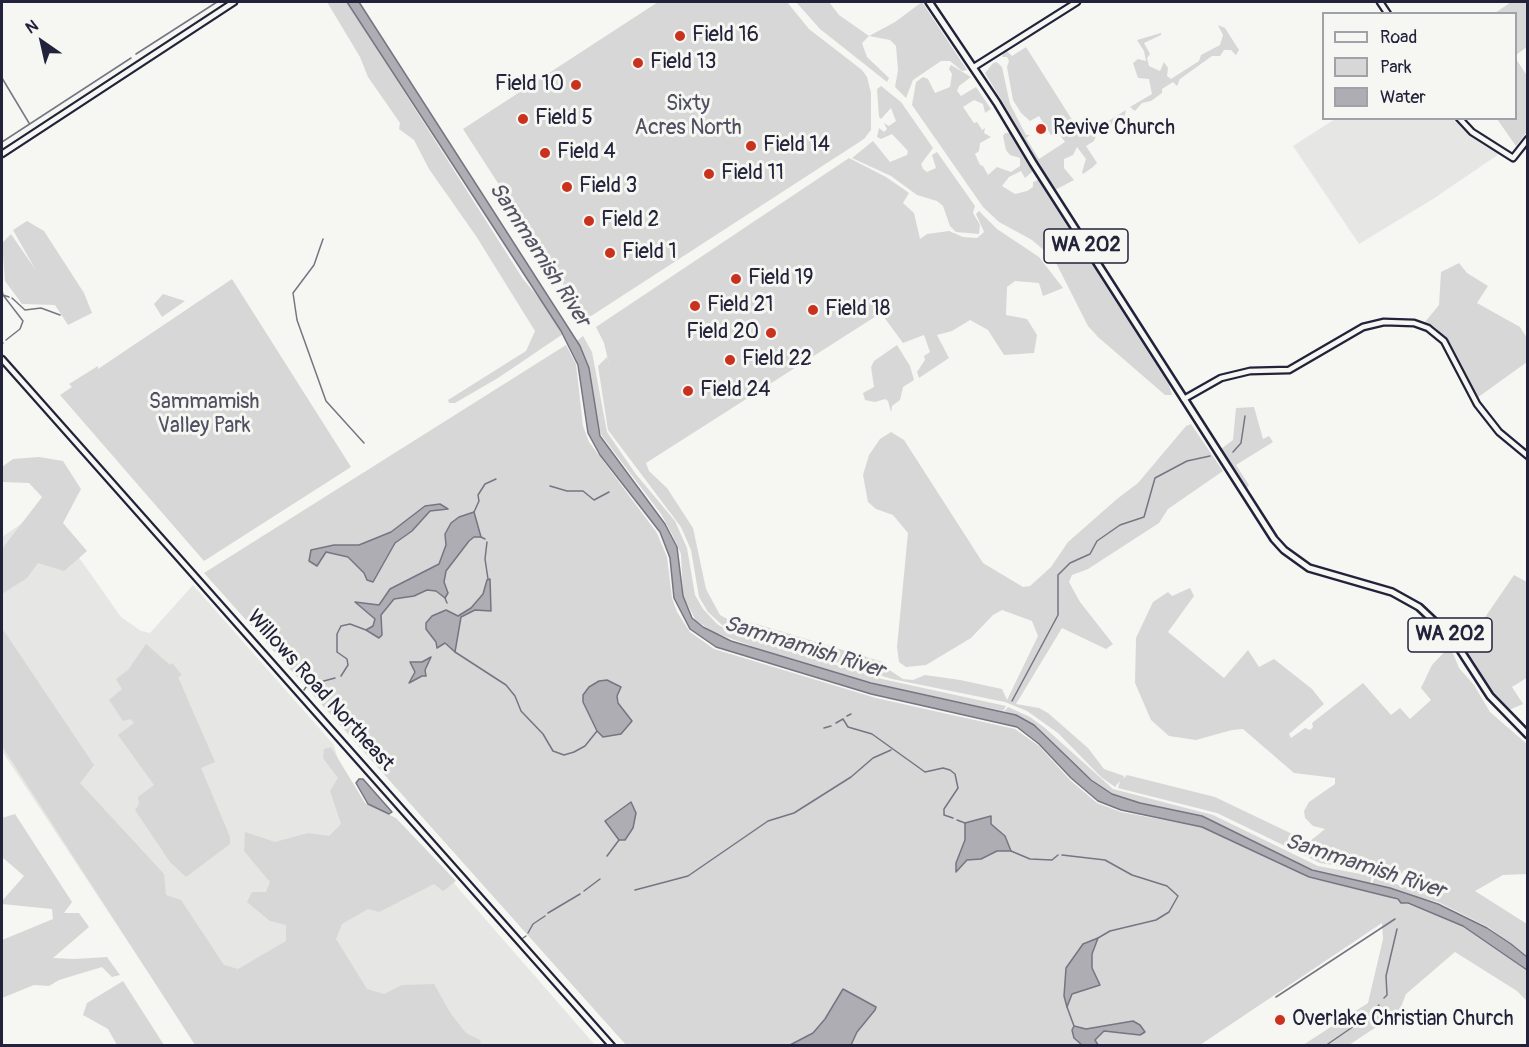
<!DOCTYPE html>
<style>
body{margin:0}
#map{position:relative;width:1529px;height:1047px;overflow:hidden;background:#f6f6f2;font-family:Pangolin,sans-serif}
canvas{display:block}
.frame{position:absolute;inset:0;border:3px solid #22223b;pointer-events:none}
.legend{position:absolute;left:1322px;top:12px;width:195px;height:108px;box-sizing:border-box;background:#f6f6f2;border:2px solid #a1a1a9;margin:0;padding:8px 10px;list-style:none;font-size:18px;color:#22223b}
.legend li{display:flex;align-items:center;gap:12px;height:30px}
.legend b{width:30px;border:2px solid #a1a1a9}
.north{position:absolute;left:12px;top:12px;width:60px;height:60px;-webkit-text-stroke:4px #f6f6f2;paint-order:stroke;rotate:326deg;font-size:16px;font-weight:700;line-height:24px;text-align:center;color:#22223b}
.north::after{content:'';display:block;margin:auto;width:21px;height:27px;background:#22223b;clip-path:polygon(50% 0,100% 100%,50% 72%,0 100%)}
</style>
<div id="map">
<canvas width="1529" height="1047"></canvas>
<div class="frame"></div>
<ul class="legend">
<li><b style="height:8px;background:#f6f6f2"></b>Road</li>
<li><b style="height:16px;background:#d7d7d7"></b>Park</li>
<li><b style="height:16px;background:#adadb3"></b>Water</li>
</ul>
<div class="north">N</div>
</div>
<script>
const context = document.querySelector('canvas').getContext('2d');
context.lineJoin = 'round';
function fillPath(path, color) { context.fillStyle = color; context.fill(path, 'evenodd'); }
const poly = rows => new Path2D(rows.map(r => 'M' + r).join(''));
function trace(path, color, width, dash) { context.strokeStyle = color; context.lineWidth = width; context.lineCap = dash ? 'butt' : 'round'; context.setLineDash(dash || []); context.stroke(path); }
function write(font, color, halo, rows, align = 'center') {
  context.font = font + ' Pangolin,sans-serif'; context.lineWidth = 6; context.setLineDash([]); context.textBaseline = 'middle'; context.strokeStyle = halo; context.fillStyle = color; for (const [text, x, y, turn = 0] of rows) {
    context.save(); context.translate(x, y); context.rotate((+turn || 0) * Math.PI / 180); context.textAlign = isNaN(turn) ? turn : align; if (halo) context.strokeText(text, 0, 0); context.fillText(text, 0, 0); context.restore();
  }
}
fillPath(poly([
 [1455,118,1470,135,1499,154,1433,199,1359,244,1293,146,1335,119],
 [44,508,121,617,141,631,150,633,193,585,334,745,357,831,439,866,595,1045,196,1045,2,751,2,537]
]), '#e6e6e4');
fillPath(poly([
 [327,2,347,2,523,279,543,303,563,334,498,378,455,403,449,403,448,400,526,351,535,331,476,236,429,169,414,140,399,129,400,123,368,77,360,57],
 [658,2,787,2,809,29,862,70,867,77,871,93,871,130,864,139,588,318,583,315,463,129],
 [796,2,829,2,839,15,869,36,895,22,922,2,967,70,962,71,950,61,941,61,913,80,906,98,895,87,898,70,896,46,890,40,869,36,862,43,867,57,889,78,887,82,820,29],
 [1511,2,1527,2,1527,47,1516,55,1516,14,1495,13],
 [1218,25,1225,28,1239,50,1236,55,1231,50,1224,50,1220,56,1212,56,1180,79,1177,86,1173,82,1162,89,1162,93,1151,101,1142,103,1135,111,1130,107,1152,94,1149,79,1138,78,1133,63,1138,59,1146,61,1144,51,1137,40,1161,33,1161,35,1144,43,1150,54,1147,58,1149,66,1160,71,1164,62,1168,68,1167,76,1171,79,1199,61,1201,55,1220,45,1223,35],
 [1026,47,1083,137,1126,110,1123,122,1119,126,1110,125,1098,131,1094,141,1086,146,1097,163,1093,167,1083,174,1082,172,1086,159,1077,147,1073,155,1064,159,1064,168,1074,180,1055,190,1026,146,1014,121,985,73,993,63,997,62,1002,67,1010,104,1026,135,1030,135,1026,138,1039,159,1065,142,1057,131,1051,135,1039,116,1030,121,1021,113,1013,100,1007,67,1009,61,1007,57,1002,57,1003,54,1007,51,1012,56],
 [1516,59,1528,77,1527,132,1516,146,1497,119,1516,118],
 [951,65,971,77,959,86,957,91,961,96,976,87,991,109,985,113,983,104,974,100,963,107,974,123,977,122,982,130,985,128,984,133,991,137,980,143,979,151,975,154,980,165,983,166,988,175,997,167,1011,172,1020,166,1020,158,1010,155,1006,150,1003,136,1005,133,1010,133,1033,171,1025,178,1021,171,1009,177,1002,186,1015,194,1027,191,1033,187,1033,182,1038,180,1169,385,1172,395,1165,395,1098,337,1088,326,1054,259,1032,240,999,222,983,207,912,105,916,82,923,77,928,79,935,93,950,87,952,74,949,69],
 [881,86,901,102,933,148,921,164,923,169,927,172,936,168,932,155,937,152,975,206,973,213,980,225,979,234,956,232,950,226,943,206,937,201,917,195,891,176,852,158,873,141,890,162,907,155,908,151,892,134,881,139,877,137,879,128,884,132,887,129,884,123,889,126,896,121,891,108,881,119,879,117,877,89],
 [849,158,886,177,909,193,903,203,914,213,920,239,927,234,949,231,963,237,977,238,984,232,976,214,979,211,997,229,1039,257,1063,288,1043,296,1039,283,1015,281,1007,287,1006,315,1027,319,1037,335,1034,353,1004,355,988,330,970,320,952,331,937,335,949,358,919,378,917,372,925,360,924,356,930,352,924,335,903,343,881,313,646,463,649,471,667,488,693,528,706,589,720,615,731,621,753,623,883,662,882,665,903,679,913,680,925,675,960,680,1002,689,1007,700,1038,636,1032,621,1002,610,993,615,971,638,926,665,906,667,899,662,897,647,908,533,893,515,876,509,868,502,863,475,869,455,880,439,891,432,904,440,983,563,1023,587,1030,586,1051,567,1068,542,1117,499,1138,483,1186,426,1191,424,1223,471,1168,509,1159,523,1088,569,1072,575,1069,582,1080,602,1113,644,1106,649,1062,628,1016,704,1039,708,1048,713,1088,748,1104,769,1124,776,1123,779,1127,775,1215,797,1309,842,1325,829,1313,826,1305,818,1304,811,1309,802,1335,784,1335,778,1294,773,1243,729,1232,730,1196,740,1169,736,1151,720,1135,683,1136,638,1153,602,1168,592,1172,596,1190,588,1194,596,1168,632,1224,678,1248,650,1259,667,1274,659,1312,689,1324,704,1289,734,1291,738,1305,728,1310,730,1313,727,1312,723,1363,683,1391,715,1400,708,1410,719,1431,700,1421,688,1432,665,1450,646,1459,668,1474,685,1490,712,1527,744,1527,874,1503,875,1475,891,1527,924,1527,956,1488,927,1438,902,1372,886,1374,878,1410,888,1413,875,1404,870,1398,879,1371,871,1320,863,1217,813,1118,788,1120,781,1115,787,1101,777,1058,733,1027,711,1005,702,892,679,752,637,723,626,708,612,699,597,691,550,681,527,608,430,598,366,607,357,609,364,604,343,596,327],
 [27,221,44,231,84,293,92,313,68,325,55,305,22,304,5,281,2,243,11,234,35,269,13,230],
 [1459,263,1467,273,1488,286,1477,303,1520,327,1527,338,1527,362,1477,398,1451,345,1436,328,1425,322,1439,305,1441,272],
 [232,279,351,467,204,561,60,395,72,387,69,384,98,366,98,369],
 [163,294,185,301,162,317,154,304],
 [583,336,592,352,607,432,635,473,675,521,687,548,695,595,703,609,718,625,741,636,882,679,1006,706,1003,711,880,685,762,650,716,633,696,621,683,596,681,554,672,534,661,514,602,436,597,424,589,368,577,341],
 [566,345,576,364,583,426,589,442,657,533,667,557,672,598,677,612,690,632,714,649,876,698,1015,729,1039,746,1070,780,1097,803,1121,812,1202,827,1309,878,1384,895,1463,926,1527,970,1527,1001,1517,991,1455,952,1406,994,1399,1012,1349,1045,1303,1045,1368,1003,1383,939,1382,923,1200,1045,626,1045,204,573],
 [897,345,910,366,914,380,903,387,900,400,892,406,891,412,888,401,885,399,875,402,865,400,863,393,874,387,871,367,874,361],
 [1254,407,1263,439,1269,436,1273,442,1236,465,1249,485,1247,488,1221,449,1233,440,1236,408],
 [39,457,63,461,81,489,63,523,87,551,64,571,38,563,27,578,2,594,2,549,42,497,29,483,2,482,2,467,13,459],
 [1514,575,1527,582,1528,677,1512,687,1523,704,1509,710,1488,688,1464,648],
 [2,628,94,765,80,783,164,874,166,895,181,900,224,965,238,969,286,941,286,925,270,921,247,902,252,892,266,892,270,882,244,851,245,832,275,842,308,833,329,836,341,824,330,791,338,778,323,758,324,749,331,747,365,803,396,818,456,881,443,891,434,884,379,912,368,909,342,924,336,939,367,989,384,994,402,985,434,984,451,1014,466,1033,480,1040,481,1045,195,1045,2,746],
 [146,644,170,665,172,663,182,675,178,677,215,762,201,768,230,837,230,844,186,877,170,862,135,810,139,804,138,797,154,785,118,735,134,723,131,719,123,721,109,700,122,689,116,679,128,670],
 [1008,707,1030,717,1045,728,1113,789,1213,815,1318,866,1372,876,1370,884,1318,872,1202,816,1136,802,1108,792,1082,772,1034,725,1004,711],
 [15,814,72,902,64,913,79,913,89,927,53,958,74,959,107,957,120,975,112,977,102,967,59,980,49,986,34,985,2,998,2,940,53,919,52,909,2,904,2,901,24,876,2,857,2,818],
 [123,981,164,1045,117,1045,108,1029,83,1015,87,1003]
]), '#d7d7d7');
const water = poly([
 [347,2,359,2,580,346,589,368,600,436,665,524,677,547,683,596,692,618,703,627,731,641,871,683,1016,715,1034,725,1091,780,1112,794,1140,803,1202,816,1312,870,1390,888,1438,904,1487,928,1511,944,1527,957,1527,970,1463,926,1408,903,1401,903,1398,899,1309,877,1202,827,1121,810,1098,801,1071,778,1039,744,1017,727,871,694,716,647,690,629,674,598,670,558,660,532,600,455,588,433,578,365,561,331,347,2],
 [440,504,448,509,430,511,412,531,395,543,373,582,367,580,364,573,348,557,326,552,317,566,309,561,311,550,334,545,359,545,391,532,425,506,440,504],
 [474,512,481,537,474,537,469,541,446,571,444,582,448,593,445,598,436,591,427,590,414,596,394,599,381,615,382,635,379,638,366,630,373,626,375,619,355,602,379,605,390,589,439,564,446,545,445,534,451,523,459,517,474,512],
 [490,579,491,611,475,610,461,617,455,652,445,643,437,648,436,642,426,629,426,623,432,616,446,610,458,616,471,608,483,594,487,580,490,579],
 [431,657,425,670,426,676,422,676,409,683,415,672,410,662,422,662,431,657],
 [607,680,621,687,617,696,618,703,632,721,621,734,603,737,597,731,583,702,583,695,589,687,599,681,607,680],
 [359,779,363,779,392,812,389,814,368,804,356,783,359,779],
 [631,802,636,813,633,828,625,840,619,840,605,821,631,802],
 [991,816,991,824,1005,836,1011,851,997,851,981,859,967,860,956,872,956,863,965,840,965,823,991,816],
 [1098,938,1092,954,1092,968,1100,985,1072,994,1067,1007,1064,996,1066,968,1083,944,1098,938],
 [843,989,876,1007,875,1010,857,1032,851,1045,790,1045,813,1033,825,1019,843,989],
 [1133,1021,1140,1025,1145,1032,1140,1035,1104,1031,1095,1040,1098,1045,1082,1045,1074,1038,1072,1030,1074,1026,1086,1029,1133,1021]
]);
fillPath(water, '#adadb3');
trace(water, '#757583', 1.5);
trace(poly([
 [136,54,217,2],
 [2,78,29,123],
 [2,142,131,58],
 [2,202,2,206],
 [323,239,314,265,293,293,297,320,326,401,364,443],
 [2,290,3,295,9,297],
 [3,295,23,321,20,329,6,340],
 [12,298,25,310,41,308,60,315],
 [2,345,3,343],
 [1233,452,1241,443,1245,416],
 [550,486,567,491,583,491,594,500,609,492],
 [474,512,479,501,478,495,485,484,496,479],
 [481,537,485,539],
 [487,542,485,559,488,579],
 [445,598,447,603],
 [455,652,506,685,515,696,521,711,543,734,553,751,564,755,574,752,585,746,597,731],
 [341,676,348,665,347,659,337,652,337,634,341,626,350,624,366,630],
 [309,685,335,678],
 [304,690,306,687],
 [1012,701,1058,615,1058,575,1070,563,1090,554,1097,541,1120,525,1144,517,1155,478,1187,461,1210,456],
 [847,716,851,714],
 [836,723,843,719,848,727,872,734,925,772,943,768,950,770,955,774,958,788,944,809,944,815,953,818],
 [824,728,831,726],
 [957,820,965,823],
 [1011,851,1030,859,1052,860,1058,855],
 [1062,855,1105,860,1132,875,1167,886,1178,896,1169,912,1156,920,1110,931,1098,938],
 [607,856,619,840],
 [635,890,688,876,768,821,794,813,851,777,873,758,891,750],
 [584,891,600,879],
 [548,913,580,894],
 [528,933,533,924,545,916],
 [523,938,526,936],
 [1276,997,1395,919],
 [1384,998,1387,995,1386,976,1397,929],
 [1067,1007,1074,1026],
 [1325,1046,1373,1013,1379,1005]
]), '#757583', 1.5);
const secondary = poly([
 [1380,2,1388,14],
 [974,67,1077,2],
 [1459,118,1472,132,1513,158,1528,139],
 [2,154,234,2],
 [2,359,612,1046],
 [1184,399,1221,378,1250,371,1289,370,1363,327,1384,322,1414,323,1428,328,1444,341,1477,404,1499,432,1528,456]
]);
const primary = poly([
 [929,2,997,103,1033,163,1274,539,1284,550,1309,568,1392,592,1419,607,1453,639,1490,696,1528,735]
]);
trace(secondary, '#22223b', 9);
trace(primary, '#22223b', 10);
trace(secondary, '#f6f6f2', 4.5);
trace(primary, '#f6f6f2', 5);
for (const [x, y, r, color] of [
 [680,36,6,"#c8321e"],
 [638,63,6,"#c8321e"],
 [576,85,6,"#c8321e"],
 [523,119,6,"#c8321e"],
 [1041,129,6,"#c8321e"],
 [751,146,6,"#c8321e"],
 [545,153,6,"#c8321e"],
 [709,174,6,"#c8321e"],
 [567,187,6,"#c8321e"],
 [589,221,6,"#c8321e"],
 [610,253,6,"#c8321e"],
 [736,279,6,"#c8321e"],
 [695,306,6,"#c8321e"],
 [813,310,6,"#c8321e"],
 [771,333,6,"#c8321e"],
 [730,360,6,"#c8321e"],
 [688,391,6,"#c8321e"],
 [1280,1020,6,"#c8321e"]
]) { const dot = new Path2D(); dot.arc(x, y, r, 0, 2 * Math.PI); context.fillStyle = color; context.fill(dot); trace(dot, '#f6f6f2', 2); }
for (const [x, y, w] of [
 [1086,246,84],
 [1450,635,84]
]) { const box = new Path2D(); box.roundRect(x - w / 2, y - 17, w, 34, 4.5); context.fillStyle = '#f6f6f2'; context.fill(box); trace(box, '#22223b', 1.5); }
write('bold 20px', '#22223b', null, [
 ["WA 202",1086,246],
 ["WA 202",1450,635]
]);
write('21px', '#22223b', '#f6f6f2', [
 ["Field 16",692,36],
 ["Field 13",650,63],
 ["Field 10",564,85,"right"],
 ["Field 5",535,119],
 ["Revive Church",1053,129],
 ["Field 14",763,146],
 ["Field 4",557,153],
 ["Field 11",721,174],
 ["Field 3",579,187],
 ["Field 2",601,221],
 ["Field 1",622,253],
 ["Field 19",748,279],
 ["Field 21",707,306],
 ["Field 18",825,310],
 ["Field 20",759,333,"right"],
 ["Field 22",742,360],
 ["Field 24",700,391],
 ["Overlake Christian Church",1292,1020]
], 'left');
write('21px', '#4f4f62', '#f6f6f2', [
 ["Sixty",688,105],
 ["Acres North",688,129],
 ["Sammamish",204,403],
 ["Valley Park",204,427]
]);
write('21px', '#22223b', '#f6f6f2', [
 ["Willows Road Northeast",320,691,48]
]);
write('italic 22px', '#535365', '#f6f6f2', [
 ["Sammamish River",539,255,57],
 ["Sammamish River",804,648,17],
 ["Sammamish River",1365,867,18]
]);
</script>
